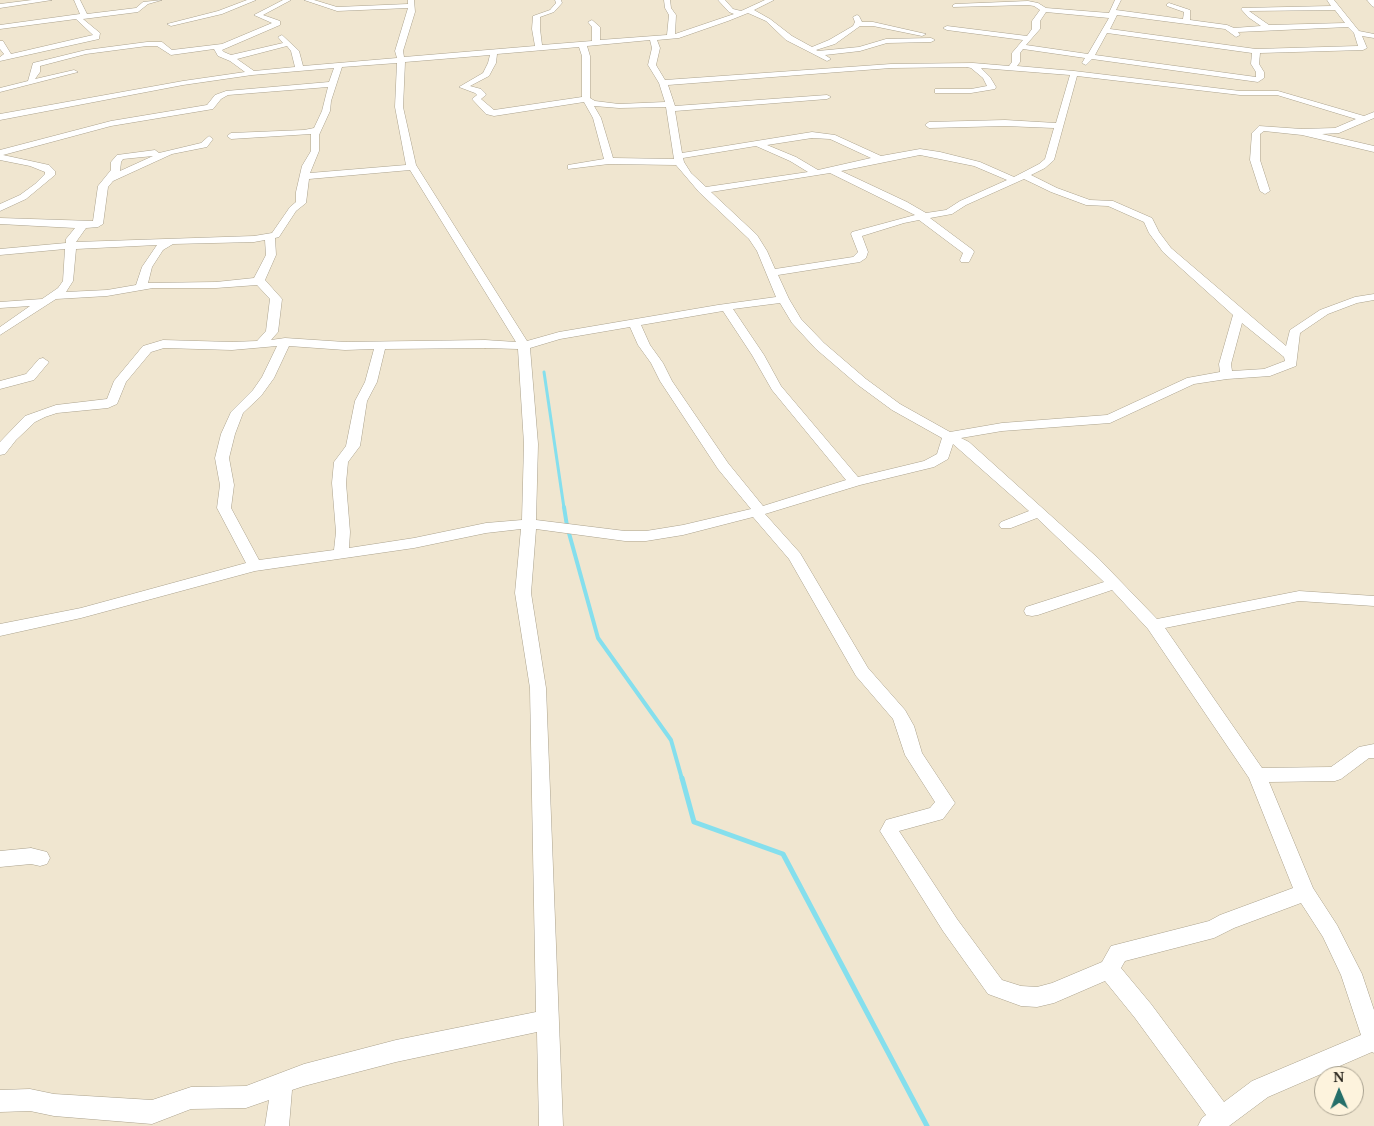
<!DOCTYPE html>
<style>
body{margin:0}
#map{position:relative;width:1374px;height:1126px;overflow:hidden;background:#f0e6d0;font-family:"Noto Serif",serif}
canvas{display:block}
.north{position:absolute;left:1314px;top:1066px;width:50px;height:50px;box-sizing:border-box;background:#fdf3dd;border:1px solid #a8a190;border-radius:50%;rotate:359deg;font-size:14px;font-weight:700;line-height:20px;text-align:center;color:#29251d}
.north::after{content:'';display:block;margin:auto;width:18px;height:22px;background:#256f6a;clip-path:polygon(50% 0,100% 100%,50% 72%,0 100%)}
</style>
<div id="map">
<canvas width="1374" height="1126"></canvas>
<div class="north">N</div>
</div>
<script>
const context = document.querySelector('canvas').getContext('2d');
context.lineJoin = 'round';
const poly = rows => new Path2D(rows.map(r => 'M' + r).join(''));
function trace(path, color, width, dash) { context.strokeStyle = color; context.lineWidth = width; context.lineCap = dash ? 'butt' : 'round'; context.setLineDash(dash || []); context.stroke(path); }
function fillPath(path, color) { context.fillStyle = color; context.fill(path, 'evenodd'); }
trace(poly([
 [544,372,564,508]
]), '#85dfed', 3);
trace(poly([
 [564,507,567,526,598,638,671,740,682,779]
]), '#85dfed', 4);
trace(poly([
 [682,778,694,822,783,854,927,1126]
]), '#85dfed', 5);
const minor = poly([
 [32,0,52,0,0,8,0,4,32,0],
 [74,0,80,0,87,14,136,8,143,2,162,0,148,4,138,12,83,19,100,33,99,39,0,61,0,57,4,54,0,49,0,41,3,41,11,54,93,35,76,19,0,29,0,25,80,14,74,0],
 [247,0,256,0,222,14,171,26,167,24,218,11,247,0],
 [283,0,291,0,263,15,280,21,280,25,222,50,224,52,231,55,283,43,278,37,282,35,299,51,303,66,397,58,395,51,408,8,337,11,304,0,314,0,337,7,408,4,408,0,414,0,415,12,403,51,404,57,535,46,532,29,533,16,550,10,556,3,555,0,561,0,562,3,554,12,540,17,540,29,542,45,592,41,592,27,588,22,592,20,600,27,600,40,667,35,669,15,665,8,664,0,670,0,671,8,676,15,675,34,734,14,729,12,718,0,725,0,733,9,741,11,765,0,774,0,754,10,770,19,792,36,812,47,829,40,853,26,855,22,853,17,857,15,859,16,862,22,873,22,926,34,922,36,873,26,860,26,835,44,816,50,818,51,859,47,886,39,931,38,935,40,931,42,887,43,860,51,825,55,831,59,827,61,786,40,766,21,748,13,728,21,679,38,657,40,660,48,656,65,665,80,891,64,973,63,1009,66,1012,62,1012,53,1023,40,947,30,943,28,947,26,1027,36,1032,29,1032,21,1040,10,1034,6,1028,5,953,7,953,5,955,4,1028,1,1038,3,1046,8,1109,13,1115,0,1121,0,1116,10,1183,19,1184,12,1167,6,1167,4,1169,3,1190,10,1190,20,1227,25,1234,28,1261,26,1248,17,1241,9,1242,8,1331,6,1327,0,1334,0,1359,31,1374,34,1374,38,1362,36,1367,48,1363,50,1260,53,1259,64,1264,72,1264,78,1258,82,1092,59,1086,65,1082,63,1085,58,1023,49,1020,53,1020,62,1017,66,1074,71,1240,91,1278,91,1364,116,1374,112,1374,118,1339,133,1322,134,1374,146,1374,152,1302,135,1264,131,1260,134,1260,160,1270,191,1265,194,1260,191,1250,160,1252,133,1259,126,1302,129,1335,128,1356,119,1277,95,1240,95,1077,76,1054,160,1045,168,1031,175,1057,188,1090,200,1113,201,1152,218,1159,232,1171,248,1286,346,1290,330,1320,310,1355,297,1374,294,1374,300,1357,303,1328,314,1300,333,1296,366,1270,376,1227,379,1194,384,1110,423,1002,431,961,438,969,442,1099,559,1157,619,1299,591,1374,596,1374,606,1299,601,1165,628,1262,768,1331,767,1359,747,1374,744,1374,758,1369,758,1341,779,1335,781,1269,782,1313,888,1337,925,1362,974,1374,1010,1374,1053,1372,1052,1268,1097,1229,1126,1198,1126,1202,1118,1206,1115,1135,1018,1105,981,1054,1003,1037,1007,1021,1006,988,994,943,931,880,831,886,820,930,808,935,802,905,755,893,719,856,676,789,559,753,517,683,535,646,541,625,541,536,529,531,593,546,688,563,1126,539,1126,537,1032,396,1062,304,1086,292,1090,289,1126,265,1126,269,1100,246,1108,191,1109,152,1124,54,1116,30,1111,0,1112,0,1090,30,1089,54,1094,152,1100,191,1087,246,1086,304,1064,396,1040,536,1012,530,688,515,593,521,529,486,533,414,548,255,571,81,618,0,636,0,624,81,608,246,563,217,508,220,485,215,458,221,434,231,412,253,390,262,377,277,346,232,350,164,348,151,352,126,382,117,404,108,408,57,413,45,417,35,422,16,440,5,454,0,455,0,442,25,416,56,405,107,399,114,381,143,346,163,340,232,342,257,341,266,331,270,299,257,285,216,288,153,288,107,296,56,299,0,335,0,327,30,306,0,308,0,302,42,299,58,288,63,281,65,249,0,255,0,249,66,243,66,239,75,228,0,224,0,218,93,221,98,186,111,170,111,162,117,155,155,150,159,153,201,143,209,136,213,139,207,147,172,154,113,181,108,187,103,224,98,227,86,228,76,242,254,236,272,233,290,207,296,202,296,192,302,166,311,151,311,134,231,139,227,136,231,133,304,130,314,128,322,111,328,87,228,95,221,99,213,109,111,126,3,155,49,165,55,171,55,175,26,199,0,211,0,204,20,195,35,184,45,174,45,172,30,166,0,160,0,150,111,121,207,105,215,95,226,91,329,82,334,68,252,75,183,85,0,120,0,114,183,81,245,72,230,61,218,56,214,49,171,55,157,46,147,46,86,54,40,66,40,72,35,79,74,70,78,72,0,92,0,88,28,81,33,63,86,50,147,42,162,42,172,50,222,44,272,23,254,15,283,0],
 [1335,10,1345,23,1269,25,1249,11,1335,10],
 [1046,12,1109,18,1088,54,1026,45,1040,29,1040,21,1046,12],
 [1117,15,1225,29,1236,37,1240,35,1238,32,1348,27,1354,33,1358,46,1256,49,1110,29,1117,15],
 [1107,33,1252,53,1251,64,1256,72,1256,77,1095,55,1107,33],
 [650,40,652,48,648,65,659,83,665,102,619,104,595,101,590,98,590,56,587,46,650,40],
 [287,46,291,51,295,67,254,71,237,59,287,46],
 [579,47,582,56,582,97,494,110,481,99,486,95,485,93,481,89,470,86,489,76,496,63,497,54,579,47],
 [490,55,488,63,483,73,459,87,475,93,477,95,472,99,486,114,494,116,584,102,593,118,604,159,568,165,568,169,609,164,676,165,699,192,749,239,757,251,776,297,718,305,559,332,527,341,416,165,403,107,405,62,490,55],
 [397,63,395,107,406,165,310,173,319,151,319,135,330,111,331,101,342,67,397,63],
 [967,67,971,68,983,78,987,86,971,89,935,89,935,93,971,93,995,89,996,87,990,77,981,68,1070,75,1056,123,1005,120,929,122,925,125,929,128,1005,126,1054,128,1045,159,1039,164,1014,177,980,162,940,152,920,149,881,156,835,135,812,132,682,153,675,111,827,99,831,97,827,95,675,106,668,85,891,68,967,67],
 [594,106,619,108,666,107,674,159,613,158,601,118,594,106],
 [812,138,830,139,871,158,818,170,796,157,767,145,812,138],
 [756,146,790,161,808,172,706,187,691,173,684,162,683,158,756,146],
 [920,155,974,166,1007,180,960,201,946,210,926,213,907,202,841,171,920,155],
 [153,156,120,171,121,162,123,159,153,156],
 [410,170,516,342,485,340,345,342,285,338,271,340,278,332,282,299,265,280,276,255,275,238,279,237,296,211,306,203,309,179,410,170],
 [830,173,915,215,852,232,851,234,858,252,853,257,775,269,767,251,757,235,711,192,830,173],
 [1024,179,1051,192,1086,205,1108,206,1144,222,1149,233,1163,252,1233,315,1219,364,1220,372,1187,378,1107,415,1002,423,950,432,900,404,866,379,824,343,801,319,789,299,778,275,860,262,866,258,868,252,862,236,904,223,919,220,963,253,960,260,961,262,969,262,974,252,973,250,930,218,952,214,966,205,1024,179],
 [265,240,266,255,254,278,216,282,148,283,152,267,163,250,173,244,254,242,265,240],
 [157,245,142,267,136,285,107,290,66,292,73,281,76,249,157,245],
 [780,303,792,323,816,349,858,385,892,410,942,438,937,454,924,461,858,477,781,386,764,355,733,309,780,303],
 [723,311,752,355,772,390,846,480,763,506,728,463,672,381,663,363,650,345,641,325,723,311],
 [1242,323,1284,357,1285,361,1264,369,1232,371,1231,364,1242,323],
 [630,327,638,345,651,363,660,381,718,469,751,509,683,525,646,531,625,531,536,520,538,444,530,348,560,339,630,327],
 [289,346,345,350,374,349,365,382,355,401,346,446,334,462,332,483,336,532,334,550,259,560,231,508,234,485,229,458,235,434,243,413,261,396,274,378,289,346],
 [485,348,518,349,524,444,522,520,486,523,414,538,349,548,350,532,346,483,348,462,360,446,367,401,377,382,385,349,485,348],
 [953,444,1029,511,1001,522,999,525,1001,528,1011,528,1037,518,1104,582,1026,607,1024,611,1026,615,1032,616,1038,615,1112,590,1148,629,1249,778,1293,888,1220,915,1209,921,1111,946,1102,962,1052,983,1037,987,1021,986,1002,980,957,919,899,831,943,819,955,803,922,753,914,726,905,710,868,668,800,553,765,514,860,485,934,467,948,459,953,444],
 [1301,903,1323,937,1341,975,1361,1035,1252,1081,1224,1102,1151,1004,1121,968,1125,961,1214,938,1234,928,1301,903],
 [1367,0,1374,0,1374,7,1372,6,1367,0],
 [43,358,49,362,34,380,0,389,0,381,26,374,39,359,43,358],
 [31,848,47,852,50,858,47,864,40,866,31,864,0,867,0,851,31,848]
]);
trace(minor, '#aba28d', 1);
fillPath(minor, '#fff');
</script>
